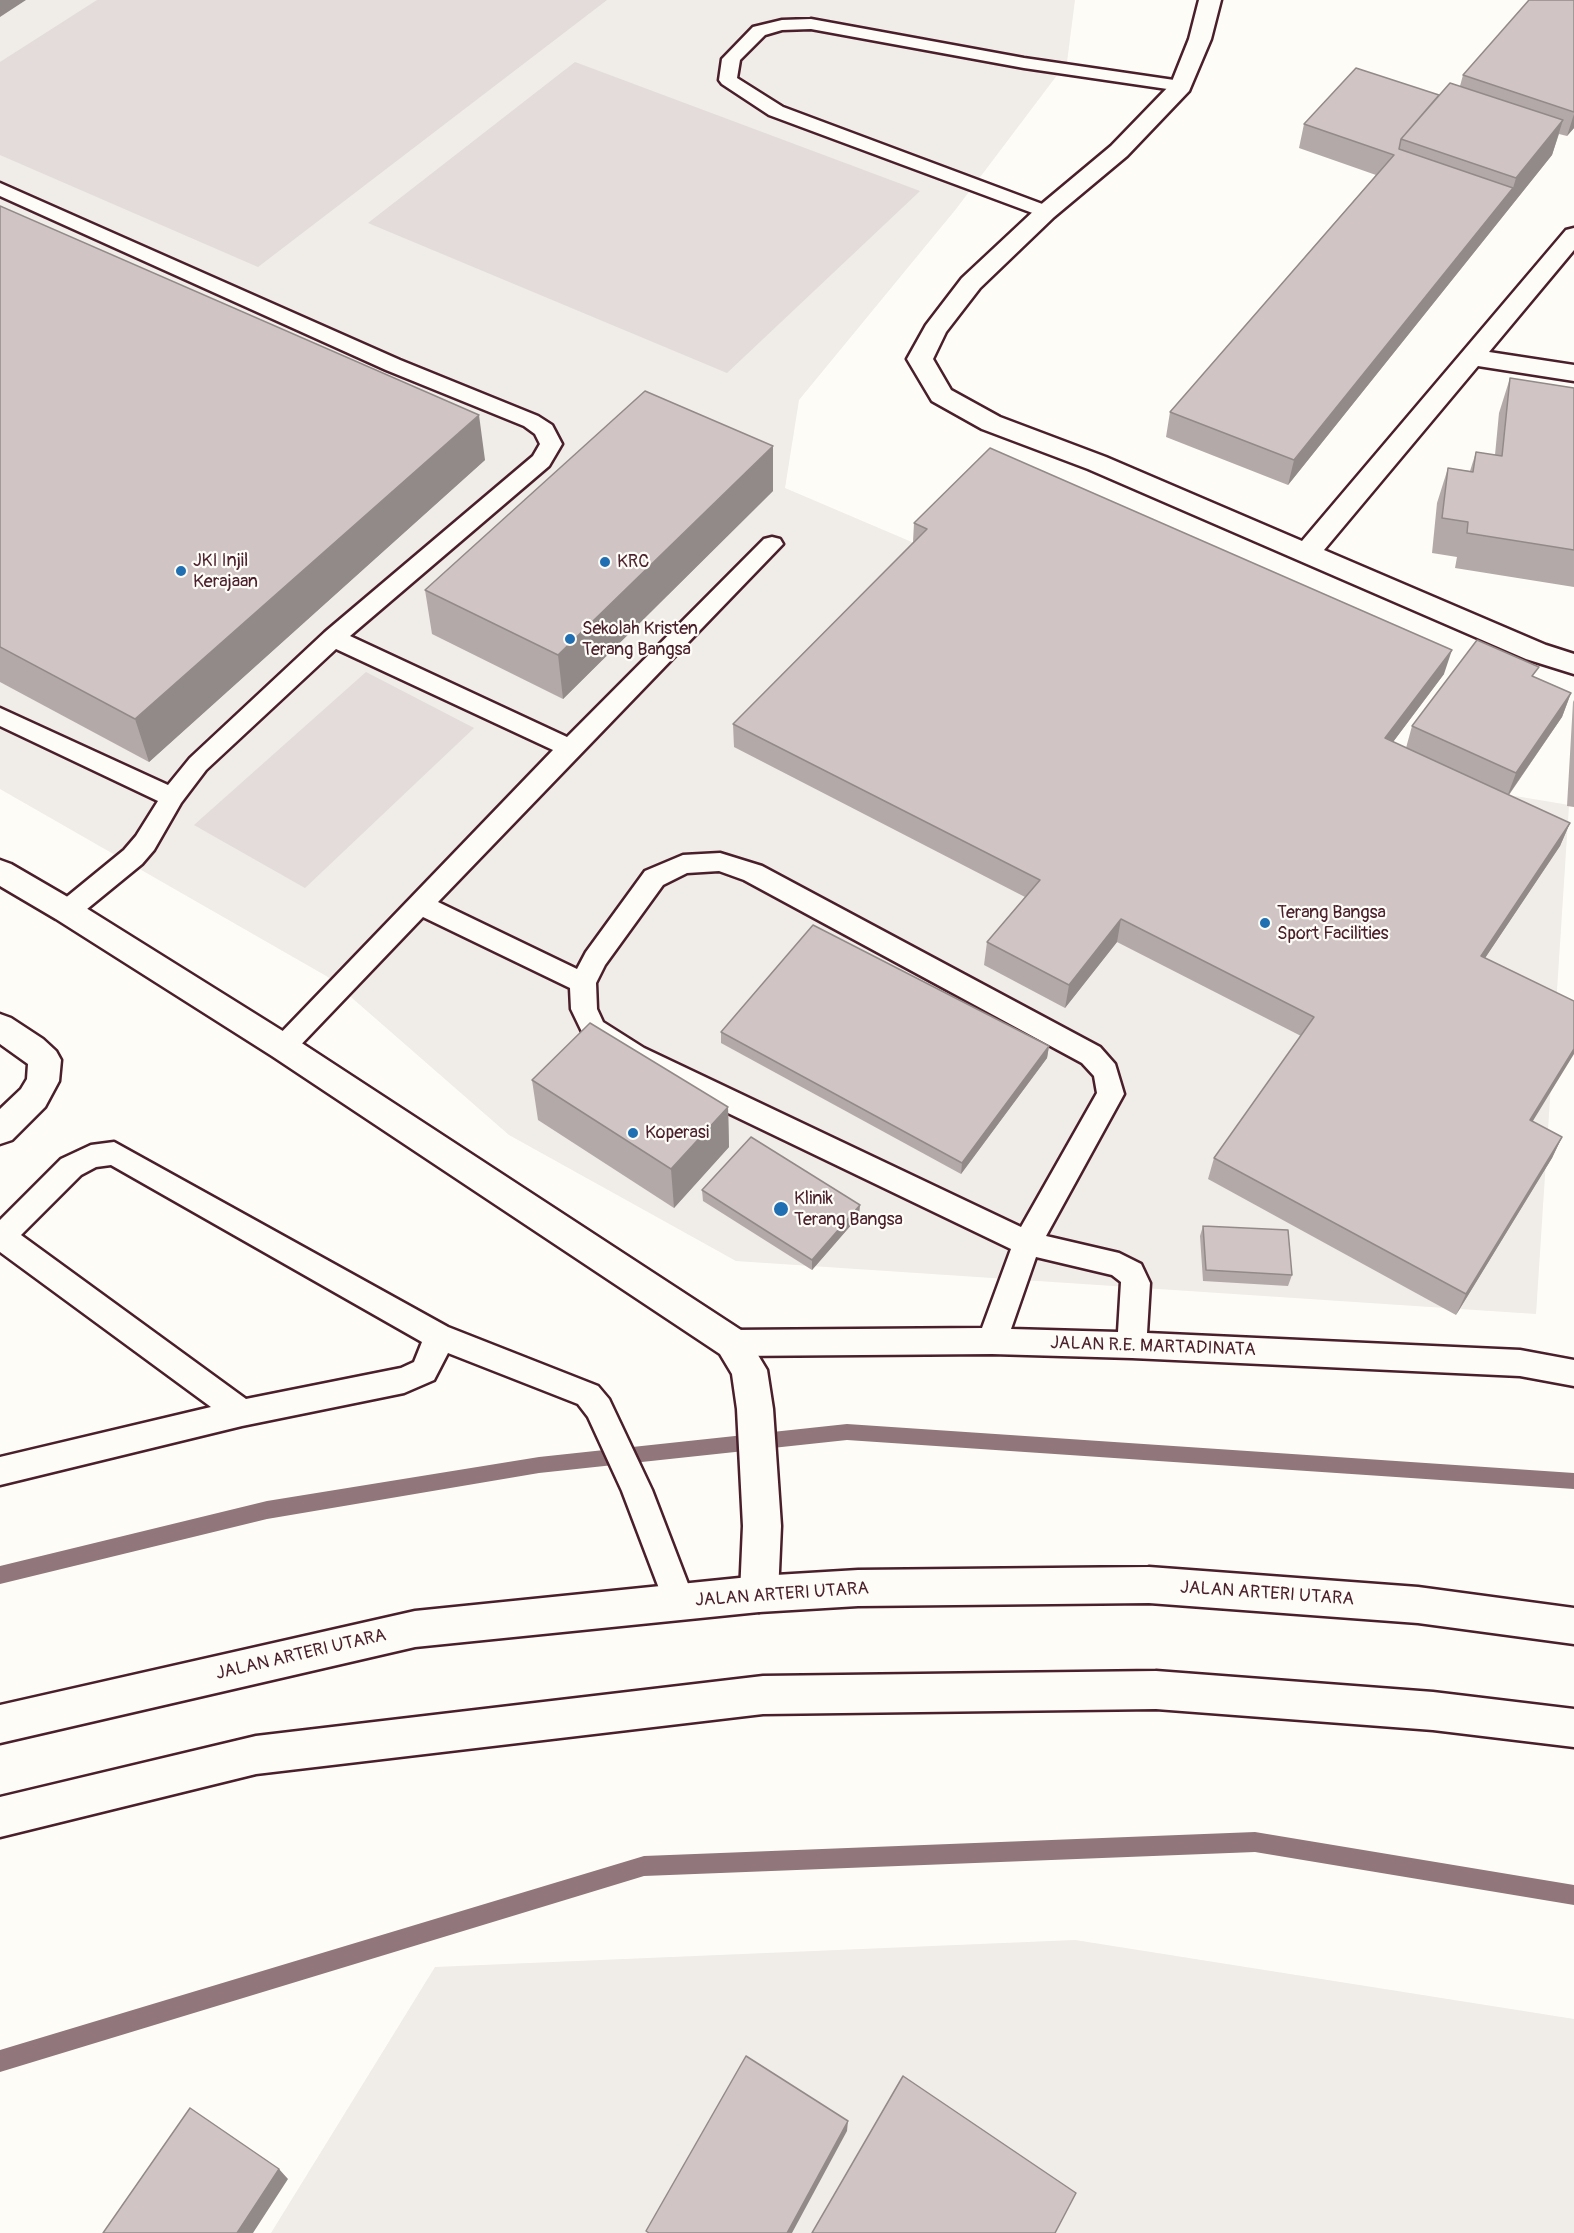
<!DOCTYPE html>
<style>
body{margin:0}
canvas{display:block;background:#fdfcf7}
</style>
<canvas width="1574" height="2233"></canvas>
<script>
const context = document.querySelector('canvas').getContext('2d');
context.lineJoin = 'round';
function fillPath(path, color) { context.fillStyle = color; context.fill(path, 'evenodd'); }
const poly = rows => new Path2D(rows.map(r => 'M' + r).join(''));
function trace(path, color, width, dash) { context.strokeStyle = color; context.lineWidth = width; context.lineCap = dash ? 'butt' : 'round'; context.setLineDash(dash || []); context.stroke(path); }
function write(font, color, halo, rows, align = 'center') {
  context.font = font + ' Pangolin,sans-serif'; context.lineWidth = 4.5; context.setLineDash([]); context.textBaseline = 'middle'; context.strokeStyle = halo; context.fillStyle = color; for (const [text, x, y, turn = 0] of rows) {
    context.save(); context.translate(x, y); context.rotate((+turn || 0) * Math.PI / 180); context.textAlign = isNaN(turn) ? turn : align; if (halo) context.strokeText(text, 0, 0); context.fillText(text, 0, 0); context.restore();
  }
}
fillPath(poly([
 [0,0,1075,0,1067,62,956,209,799,400,785,488,1503,794,1569,805,1536,1314,736,1261,509,1135,328,977,0,789],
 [1075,1940,1574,2019,1574,2233,271,2233,435,1967]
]), '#f0ece8');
fillPath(poly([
 [97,0,607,0,258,267,0,155,0,62],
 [575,62,920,191,727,373,368,223],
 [366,672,474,728,305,888,194,825]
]), '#e3dcda');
fillPath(poly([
 [847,1424,1574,1473,1574,1489,847,1440,539,1473,267,1519,0,1584,0,1566,267,1501,539,1457,847,1424],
 [1255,1832,1574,1885,1574,1905,1255,1852,644,1876,0,2072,0,2050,644,1856,1255,1832]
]), '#91777b');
const service = poly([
 [811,19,1024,58,1181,81,1187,82,1190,86,1187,90,1181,91,1024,68,811,29,782,30,765,35,740,60,737,78,783,107,1053,208,1056,212,1053,216,1046,218,769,115,722,84,719,80,722,59,753,27,782,20,811,19],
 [0,183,400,360,538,416,552,425,562,444,549,466,350,636,567,737,764,539,772,537,780,539,783,544,438,902,577,969,586,952,645,871,683,855,720,853,762,866,1100,1047,1115,1064,1124,1094,1046,1236,1119,1253,1141,1264,1150,1283,1147,1333,1520,1350,1574,1360,1574,1386,1520,1376,1132,1358,992,1354,732,1356,722,1352,718,1343,722,1334,732,1330,982,1328,1011,1249,626,1064,584,1036,571,1009,570,988,423,917,292,1054,283,1058,274,1054,270,1047,274,1040,553,750,336,649,206,770,181,803,154,850,142,864,76,918,67,921,58,918,54,911,58,904,124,850,136,836,158,801,0,726,0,708,168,785,190,758,325,632,533,456,540,444,535,434,524,426,386,370,0,196,0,183],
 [719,871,744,880,1082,1063,1094,1076,1097,1093,1021,1227,644,1048,603,1022,597,1009,596,983,605,965,663,885,687,873,719,871],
 [1036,1257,1112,1275,1121,1282,1118,1332,1011,1329,1036,1257],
 [114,1142,448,1327,598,1386,609,1399,652,1490,695,1602,690,1612,679,1617,668,1612,622,1491,588,1417,578,1404,448,1353,434,1380,404,1393,242,1426,0,1485,0,1457,211,1407,0,1252,0,1220,61,1159,91,1145,114,1142],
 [111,1165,422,1342,414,1362,401,1368,246,1399,21,1235,81,1175,96,1167,111,1165]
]);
const minor = poly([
 [1199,0,1221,0,1211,39,1189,91,1127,156,1054,217,980,288,946,332,933,359,951,390,1000,417,1106,457,1302,541,1566,230,1574,228,1574,250,1489,352,1574,365,1574,381,1478,366,1324,550,1546,645,1574,654,1574,674,1526,659,1088,469,982,429,932,401,907,359,926,325,962,278,1038,207,1111,146,1171,84,1189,39,1199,0],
 [0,1014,11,1018,43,1039,56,1051,61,1060,59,1081,45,1107,12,1140,0,1144,0,1109,21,1089,27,1079,28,1064,0,1044,0,1014]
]);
const tertiary = poly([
 [0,860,11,864,78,903,294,1038,744,1332,767,1370,773,1409,781,1526,778,1594,772,1607,759,1612,746,1607,740,1594,743,1526,737,1409,732,1374,720,1354,272,1056,56,919,0,886,0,860]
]);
const trunk = poly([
 [1149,1567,1418,1587,1574,1608,1574,1644,1418,1623,1149,1603,858,1606,759,1612,415,1647,0,1743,0,1705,415,1611,759,1576,858,1570,1149,1567],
 [1156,1671,1433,1692,1574,1709,1574,1747,1433,1730,1156,1709,763,1714,256,1774,0,1837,0,1797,256,1736,763,1676,1156,1671]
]);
trace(service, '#4a1f2b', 5);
trace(minor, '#4a1f2b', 5);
trace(tertiary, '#4a1f2b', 5);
trace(trunk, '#4a1f2b', 5);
fillPath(service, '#fdfcf7');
fillPath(minor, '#fdfcf7');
fillPath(tertiary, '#fdfcf7');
fillPath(trunk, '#fdfcf7');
fillPath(poly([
 [1574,0,1574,128,1567,136,1559,134,1552,155,1288,485,1166,437,1170,412,1376,175,1299,148,1304,124,1439,95,1460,86,1463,75],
 [0,206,485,460,149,762,0,682],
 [1510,378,1574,388,1574,587,1455,568,1457,557,1432,553,1437,503,1448,468,1470,471,1476,452,1495,455,1499,413],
 [773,491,563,699,432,634,425,590],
 [914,523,1444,674,1393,742,1406,748,1412,726,1535,677,1571,693,1562,717,1509,795,1570,823,1560,846,1485,958,1532,1121,1562,1137,1552,1158,1456,1315,1208,1179,1214,1158,1301,1036,1117,942,1065,1008,984,965,987,942,1025,897,734,747,733,724,913,542],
 [1574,700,1574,807,1567,806,1573,702],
 [721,1032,1049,1046,1047,1058,961,1174,721,1043],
 [532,1080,728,1107,729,1147,674,1208,538,1120],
 [702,1190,859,1216,812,1270,703,1201],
 [1203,1226,1292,1275,1288,1286,1203,1281,1200,1236]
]), '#b3a9a9');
fillPath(poly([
 [0,0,26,0,0,17],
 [1574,114,1574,128,1567,136],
 [1563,120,1552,155,1288,485,1294,460,1513,188,1516,178],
 [479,415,485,460,149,762,135,719],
 [773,446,773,491,563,699,558,655],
 [1452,650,1444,674,1378,762,1385,738],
 [1571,693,1562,717,1507,797,1516,773],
 [1570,823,1560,846,1471,979,1481,956],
 [1121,919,1117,942,1065,1008,1069,985],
 [1049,1046,1047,1058,961,1174,962,1163],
 [1574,1049,1574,1054,1520,1142,1530,1120],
 [728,1107,729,1147,674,1208,671,1169],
 [1562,1137,1552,1158,1456,1315,1466,1294],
 [860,1205,859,1216,812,1270,812,1260],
 [848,2121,847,2131,792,2233,787,2233],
 [279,2169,288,2179,253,2233,237,2233]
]), '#928a89');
const building = poly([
 [1529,0,1574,0,1574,112,1463,75,1529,0],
 [1356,68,1439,95,1401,139,1399,149,1513,188,1294,460,1170,412,1394,155,1304,124,1356,68],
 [1450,83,1563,120,1516,178,1401,139,1450,83],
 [0,206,479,415,135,719,0,647,0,206],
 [1510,378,1574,388,1574,550,1467,533,1468,522,1442,518,1448,468,1473,472,1476,452,1502,456,1510,378],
 [645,391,773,446,558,655,425,590,645,391],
 [990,448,1452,650,1385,738,1570,823,1481,956,1574,1001,1574,1049,1530,1120,1562,1137,1466,1294,1214,1158,1314,1017,1121,919,1069,985,987,942,1040,880,733,724,927,529,914,523,990,448],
 [1477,640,1539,667,1532,676,1571,693,1516,773,1412,726,1477,640],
 [813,925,1049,1046,962,1163,721,1032,813,925],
 [590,1023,728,1107,671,1169,532,1080,590,1023],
 [751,1137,860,1205,812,1260,702,1190,751,1137],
 [1203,1226,1288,1230,1292,1275,1206,1270,1203,1226],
 [746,2056,848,2121,787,2233,649,2233,646,2231,746,2056],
 [903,2076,1076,2193,1055,2233,812,2233,903,2076],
 [190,2108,279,2169,237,2233,103,2233,190,2108]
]);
fillPath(building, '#d0c5c4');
trace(building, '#928a89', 1.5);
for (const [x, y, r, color] of [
 [605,562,6,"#1f6fb2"],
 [181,571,6,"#1f6fb2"],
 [570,639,6,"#1f6fb2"],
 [1265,923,6,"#1f6fb2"],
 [633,1133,6,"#1f6fb2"],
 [781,1209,8,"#1f6fb2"]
]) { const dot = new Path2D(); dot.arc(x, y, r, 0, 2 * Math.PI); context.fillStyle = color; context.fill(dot); trace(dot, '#fdfcf7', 2); }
write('18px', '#4a1f2b', '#fdfcf7', [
 ["JKI Injil",193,561],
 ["Kerajaan",193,582],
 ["KRC",617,562],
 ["Sekolah Kristen",582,629],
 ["Terang Bangsa",582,650],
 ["Terang Bangsa",1277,913],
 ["Sport Facilities",1277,934],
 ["Koperasi",645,1133],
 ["Klinik",794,1199],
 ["Terang Bangsa",794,1220]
], 'left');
write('18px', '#4a1f2b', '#fdfcf7', [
 ["JALAN R.E. MARTADINATA",1153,1347,2],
 ["JALAN ARTERI UTARA",1267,1594,4],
 ["JALAN ARTERI UTARA",782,1595,-4],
 ["JALAN ARTERI UTARA",301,1655,-13]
]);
</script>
